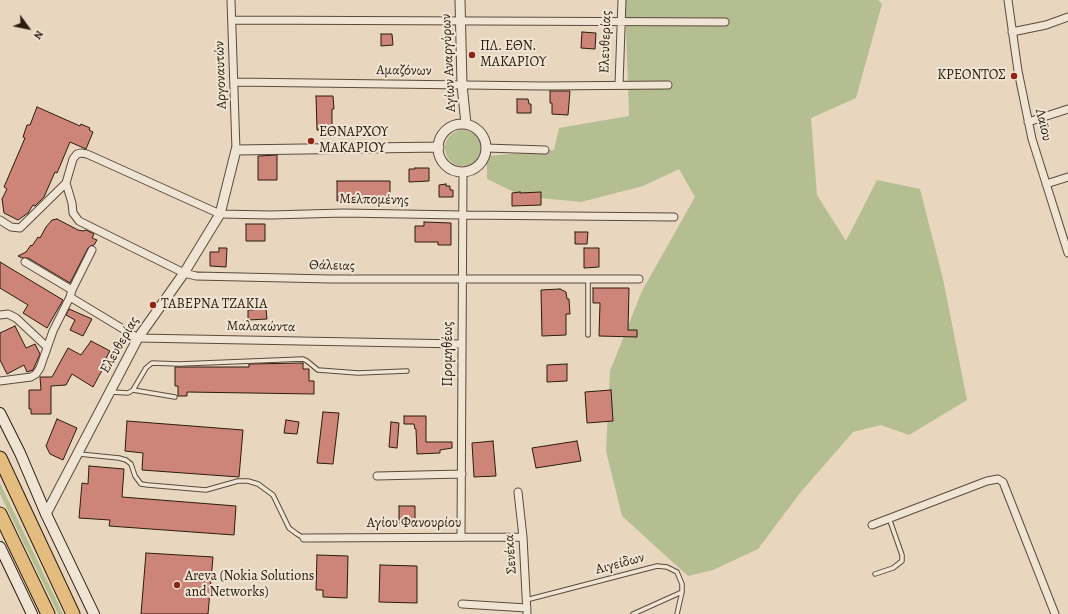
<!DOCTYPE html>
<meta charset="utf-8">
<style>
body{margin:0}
#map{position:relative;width:1068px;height:614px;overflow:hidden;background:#e8d7be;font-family:Alegreya,serif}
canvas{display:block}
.north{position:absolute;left:8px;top:8px;width:40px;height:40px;-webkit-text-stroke:3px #f0e5d5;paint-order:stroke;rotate:123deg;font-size:11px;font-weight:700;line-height:16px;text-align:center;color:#2c1b0e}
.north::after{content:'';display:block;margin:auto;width:14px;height:18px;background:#2c1b0e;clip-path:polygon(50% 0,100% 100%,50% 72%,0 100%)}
</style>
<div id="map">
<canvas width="1068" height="614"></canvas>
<div class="north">N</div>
</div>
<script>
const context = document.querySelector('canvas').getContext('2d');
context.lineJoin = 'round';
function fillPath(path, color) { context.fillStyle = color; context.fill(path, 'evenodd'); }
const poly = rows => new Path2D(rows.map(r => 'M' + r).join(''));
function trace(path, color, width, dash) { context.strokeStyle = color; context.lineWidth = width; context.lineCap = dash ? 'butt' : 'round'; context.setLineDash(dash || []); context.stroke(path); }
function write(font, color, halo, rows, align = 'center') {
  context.font = font + ' Alegreya,serif'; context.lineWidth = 4; context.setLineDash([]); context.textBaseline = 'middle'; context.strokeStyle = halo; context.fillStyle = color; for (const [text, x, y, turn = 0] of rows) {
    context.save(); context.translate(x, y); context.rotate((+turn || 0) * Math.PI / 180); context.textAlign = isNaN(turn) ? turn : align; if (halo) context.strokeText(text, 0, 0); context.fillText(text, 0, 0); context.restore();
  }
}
fillPath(poly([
 [625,0,878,0,882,4,856,98,811,118,817,195,846,241,877,180,920,189,943,279,967,400,909,435,881,425,853,432,800,493,758,549,713,570,688,576,622,516,606,451,610,371,642,291,695,197,679,169,643,186,581,202,530,197,518,194,487,179,487,156,554,150,559,128,629,116],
 '445 148a18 18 0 1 1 36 0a18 18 0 1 1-36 0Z',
 [0,483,63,614,58,614,0,494]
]), '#b5be91');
const building = poly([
 [582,32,596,33,595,49,581,48,582,32],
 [381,34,392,34,393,45,381,46,381,34],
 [550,91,570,91,568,115,552,114,552,103,550,103,550,91],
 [316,96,333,96,334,109,332,109,332,130,317,130,316,96],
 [517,99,528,99,529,104,531,104,531,113,517,113,517,99],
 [37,107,80,126,81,124,90,128,89,130,93,132,86,149,70,142,57,173,55,172,44,197,35,206,33,205,28,213,18,220,4,213,2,199,7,189,4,187,25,138,23,137,27,125,30,125,37,107],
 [277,155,277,180,258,180,258,156,277,155],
 [415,168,429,168,429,181,409,182,409,169,415,169,415,168],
 [337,181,390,181,390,198,380,198,380,202,358,202,358,197,344,197,344,201,337,201,337,181],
 [446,184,446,186,450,186,450,190,453,190,453,197,439,197,439,185,446,184],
 [520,192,520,193,541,192,541,205,512,206,512,193,520,192],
 [57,219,78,230,83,231,86,230,94,234,92,238,97,240,94,245,90,246,88,248,70,283,28,258,22,258,18,256,26,252,31,245,32,246,38,237,40,238,46,227,52,220,57,219],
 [424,222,451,223,451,245,438,245,438,242,415,242,415,226,424,226,424,222],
 [246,224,265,224,265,241,246,241,246,224],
 [575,232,588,232,587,244,575,244,575,232],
 [219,248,227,248,226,267,210,266,210,252,219,252,219,248],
 [584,248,599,248,599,267,584,268,584,248],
 [0,262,63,300,47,328,23,313,28,305,0,288,0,262],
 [593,288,629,288,628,330,637,330,637,337,599,336,600,303,593,303,593,288],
 [560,289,566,292,567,299,569,299,570,314,566,314,566,335,542,336,541,290,560,289],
 [69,309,92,319,83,336,70,330,75,320,66,315,69,309],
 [266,309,267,319,248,320,248,310,266,309],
 [15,326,26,348,35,344,40,354,33,370,27,372,24,365,7,374,0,360,0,333,15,326],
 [91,341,110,351,106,358,108,359,93,387,72,374,66,385,51,386,51,414,31,414,31,409,29,409,29,390,41,390,40,377,52,377,68,348,81,355,91,341],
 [303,363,303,369,309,369,309,381,314,381,314,394,187,392,187,396,178,396,178,386,175,386,175,367,249,367,249,364,303,363],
 [567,364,567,381,547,382,547,365,567,364],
 [611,390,613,421,587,423,585,392,611,390],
 [323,412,339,413,333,464,317,463,323,412],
 [404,416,426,416,426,442,452,442,452,448,440,450,440,453,417,454,416,429,415,429,414,424,404,424,404,416],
 [57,419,77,428,63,460,50,454,46,446,57,419],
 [286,420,299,422,297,434,284,433,286,420],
 [127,421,243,430,239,477,142,470,143,453,125,451,127,421],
 [391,422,399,423,397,448,389,447,391,422],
 [493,441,496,476,474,477,472,443,493,441],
 [577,441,581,461,536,468,532,448,577,441],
 [89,466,124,469,122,497,236,506,234,535,109,526,110,520,79,518,82,483,88,484,89,466],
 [399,506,415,506,415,522,399,523,399,506],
 [146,553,213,557,208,614,141,614,146,553],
 [317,555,348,556,347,598,323,597,323,590,316,590,317,555],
 [380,565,417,566,417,603,379,602,380,565]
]);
fillPath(building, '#cd8579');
trace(building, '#2c1b0e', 1);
const service = poly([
 [588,335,588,279],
 [133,390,175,397],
 [112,392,128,393,133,390,146,368,152,363,179,364,303,359,307,361,318,370,358,373,407,371],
 [79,454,119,458,126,460,131,464,135,476,141,484,148,485,206,490,238,481,248,481,258,484,273,495,289,528,297,534,304,538],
 [875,574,893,568,902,561,902,555,889,518],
 [526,600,657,566,667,567,677,572,682,584,682,592,677,614],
 [633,614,682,592]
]);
const minor = poly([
 [231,0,236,150],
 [1008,0,1018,71,1032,139,1068,253],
 [232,20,725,22],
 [1012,32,1046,25,1068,17],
 [235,82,543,86,668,85],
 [619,85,622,0],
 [1028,122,1068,109],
 [486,148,545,150],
 [66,183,72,203,73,213,79,221,184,273,196,276,330,279,639,279],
 [1046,184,1068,177],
 [0,220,11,227,20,228,66,183,73,159,77,154,81,153,87,154,220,214,271,215,343,213,462,215,674,217],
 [25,262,72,290,92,250],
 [70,297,138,338,462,344],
 [0,315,8,314,16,318,47,347],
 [0,381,31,377,36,374,40,368,53,331,70,297,72,290],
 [377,476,462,474],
 [518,492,523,537,527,614],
 [872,525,987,481,998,479,1003,482,1055,614],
 [461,537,463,172],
 [304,538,523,537],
 [462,604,527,608]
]);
const tertiary = poly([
 [460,0,462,85,466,124],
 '438 148a24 24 0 1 1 48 0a24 24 0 1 1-48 0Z',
 [46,514,138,338,184,273,220,214,236,150,439,147]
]);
const secondary = poly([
 [0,413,20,453,46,514,94,614],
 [0,547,32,614]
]);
const motorway = poly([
 [0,458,73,614],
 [0,514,48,614]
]);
trace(service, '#5b4a3a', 5.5);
trace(minor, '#5b4a3a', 9);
trace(tertiary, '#5b4a3a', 11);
trace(secondary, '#2c1b0e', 12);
trace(motorway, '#2c1b0e', 15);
trace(service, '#f0e5d5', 3.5);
trace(minor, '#f0e5d5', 7);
trace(tertiary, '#f0e5d5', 9);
trace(secondary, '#f0e5d5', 10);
trace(motorway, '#e4bc7f', 13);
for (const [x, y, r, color] of [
 [472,55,4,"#8f2418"],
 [1014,76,4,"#8f2418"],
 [311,141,4,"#8f2418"],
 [153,305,4,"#8f2418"],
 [177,585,4,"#8f2418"]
]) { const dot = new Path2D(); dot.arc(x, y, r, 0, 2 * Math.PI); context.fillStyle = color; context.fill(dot); trace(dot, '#f0e5d5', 1.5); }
write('14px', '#2c1b0e', '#f0e5d5', [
 ["Ελευθερίας",606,42,-88],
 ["Αγίων Αναργύρων",449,63,-93],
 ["Αμαζόνων",404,71,1],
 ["Αργοναυτών",221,75,-92],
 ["Λαϊου",1043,125,76],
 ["Μελπομένης",374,200,1],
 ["Θάλειας",332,266,1],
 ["Μαλακώντα",261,327,1],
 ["Ελευθερίας",120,345,-60],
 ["Προμηθέως",449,354,-90],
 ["Αγίου Φανουρίου",414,524],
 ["Σενέκα",511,554,-94],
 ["Αιγείδων",620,564,-15]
]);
write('14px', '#2c1b0e', '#f0e5d5', [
 ["ΠΛ. ΕΘΝ.",480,47],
 ["ΜΑΚΑΡΙΟΥ",480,63],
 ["ΚΡΕΟΝΤΟΣ",1006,76,"right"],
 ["ΕΘΝΑΡΧΟΥ",319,133],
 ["ΜΑΚΑΡΙΟΥ",319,149],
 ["ΤΑΒΕΡΝΑ ΤΖΑΚΙΑ",161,305],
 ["Areva (Nokia Solutions",185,577],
 ["and Networks)",185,593]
], 'left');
</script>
